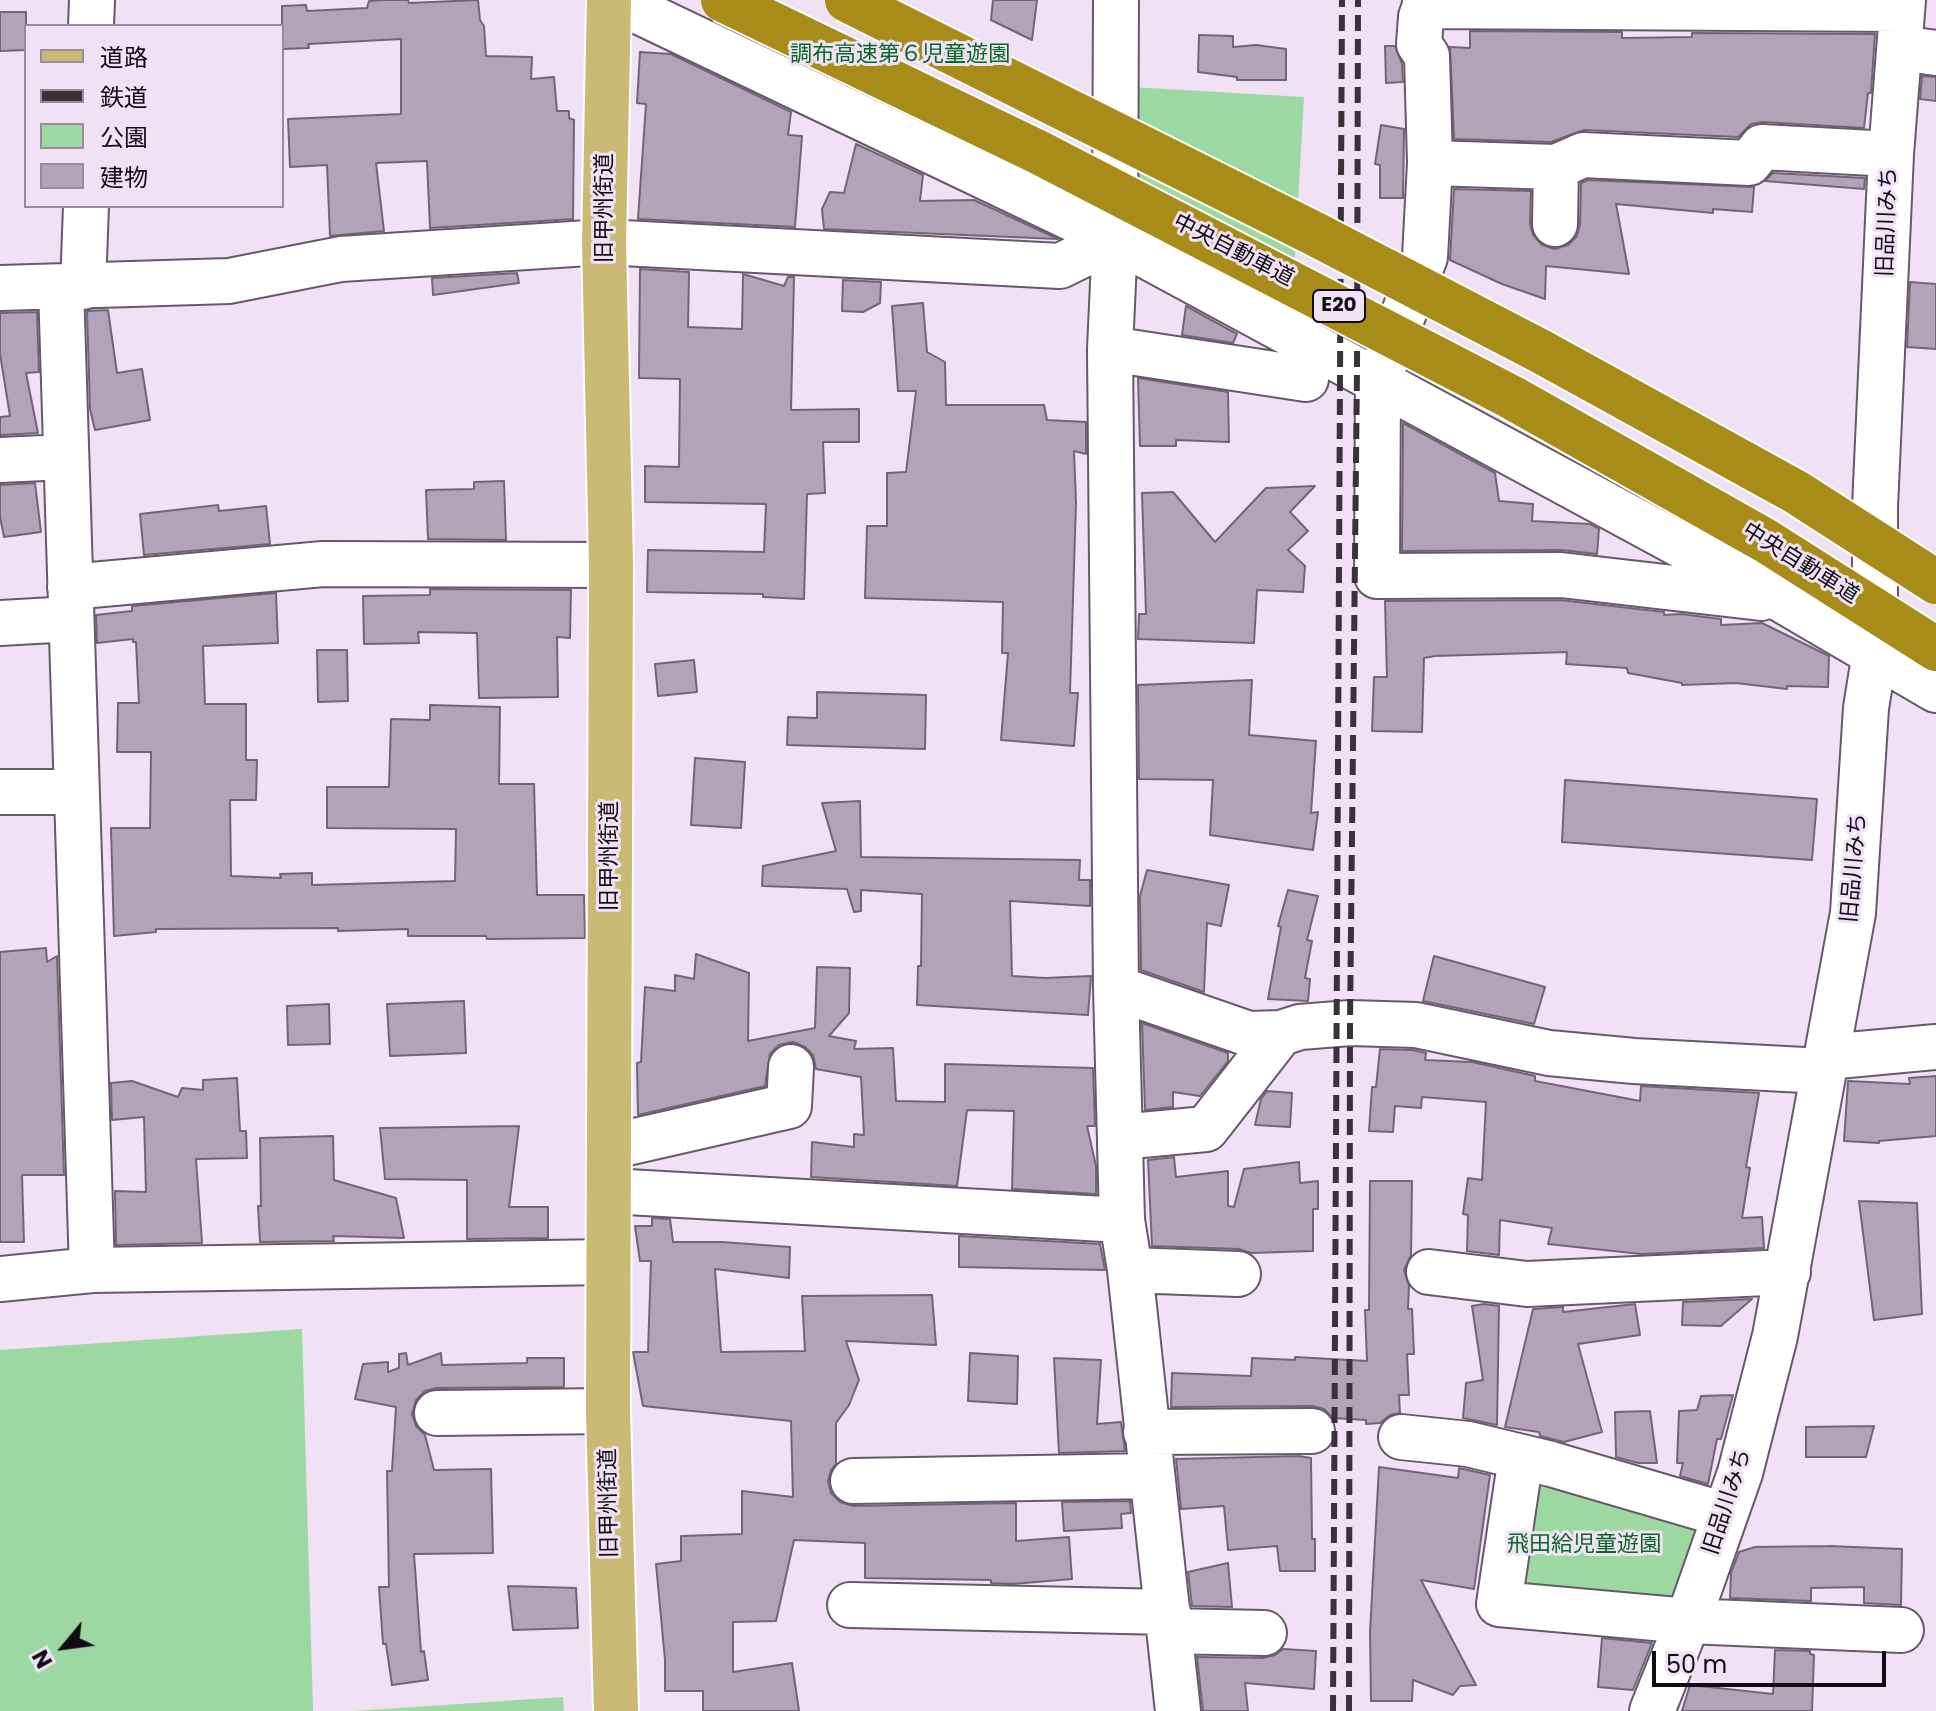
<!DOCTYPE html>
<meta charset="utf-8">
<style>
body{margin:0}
#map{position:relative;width:1936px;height:1711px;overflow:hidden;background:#f0e1f5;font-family:Poppins,"Noto Sans JP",sans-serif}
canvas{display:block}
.legend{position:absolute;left:24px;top:24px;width:260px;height:184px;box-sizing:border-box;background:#f0e1f5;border:2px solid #978c9b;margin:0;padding:10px 14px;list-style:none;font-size:24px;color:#110c13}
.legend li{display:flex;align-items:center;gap:16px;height:40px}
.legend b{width:40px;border:2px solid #978c9b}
.north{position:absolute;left:24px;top:1607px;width:80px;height:80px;-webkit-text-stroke:6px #f0e1f5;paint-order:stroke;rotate:241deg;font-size:22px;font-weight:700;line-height:32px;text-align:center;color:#110c13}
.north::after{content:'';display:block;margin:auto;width:28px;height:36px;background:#110c13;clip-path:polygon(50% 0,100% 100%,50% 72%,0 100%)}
.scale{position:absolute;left:1652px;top:1651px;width:234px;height:36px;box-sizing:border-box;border:4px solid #110c13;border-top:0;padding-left:10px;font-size:24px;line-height:28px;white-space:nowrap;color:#110c13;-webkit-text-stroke:6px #f0e1f5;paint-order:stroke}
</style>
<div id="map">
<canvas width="1936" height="1711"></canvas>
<ul class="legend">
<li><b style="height:10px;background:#caba75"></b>道路</li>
<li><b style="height:10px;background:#39323b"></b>鉄道</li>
<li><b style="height:22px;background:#9dd8a2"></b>公園</li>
<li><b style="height:22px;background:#b2a4b7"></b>建物</li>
</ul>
<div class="north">N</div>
<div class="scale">50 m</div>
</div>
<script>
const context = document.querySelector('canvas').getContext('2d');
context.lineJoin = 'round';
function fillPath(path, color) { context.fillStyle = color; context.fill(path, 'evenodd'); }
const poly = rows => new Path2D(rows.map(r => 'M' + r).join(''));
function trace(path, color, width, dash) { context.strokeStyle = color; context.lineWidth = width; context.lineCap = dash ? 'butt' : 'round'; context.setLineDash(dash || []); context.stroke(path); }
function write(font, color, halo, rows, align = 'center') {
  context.font = font + ' Poppins,"Noto Sans JP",sans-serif'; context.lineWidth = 6; context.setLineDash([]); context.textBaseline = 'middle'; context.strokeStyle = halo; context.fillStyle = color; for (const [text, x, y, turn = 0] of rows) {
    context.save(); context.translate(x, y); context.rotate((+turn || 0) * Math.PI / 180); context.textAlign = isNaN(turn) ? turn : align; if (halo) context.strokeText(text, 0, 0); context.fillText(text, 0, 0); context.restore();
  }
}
fillPath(poly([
 [1131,87,1304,97,1292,307,1134,233],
 [302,1329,313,1711,0,1711,0,1350],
 [1535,1473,1707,1531,1677,1612,1525,1589],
 [563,1697,564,1711,355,1711]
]), '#9dd8a2');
const building = poly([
 [382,0,408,0,409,3,478,0,480,20,484,26,486,56,532,57,531,79,554,77,557,111,569,111,569,118,574,120,573,219,430,228,427,161,376,163,384,231,330,236,327,165,290,167,288,119,401,114,401,39,308,44,309,48,282,49,282,6,306,5,307,11,367,8,369,1,382,0],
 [993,0,1037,0,1032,40,991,20,993,0],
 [0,12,26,12,26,50,0,51,0,12],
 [1470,31,1622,32,1622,38,1692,37,1692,33,1875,34,1871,93,1868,93,1864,128,1763,122,1751,124,1738,137,1584,130,1551,142,1454,139,1450,47,1470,48,1470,31],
 [1199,35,1233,36,1233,47,1256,45,1286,49,1286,80,1237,80,1237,77,1198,72,1199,35],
 [1385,46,1395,46,1402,64,1403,82,1386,83,1385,46],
 [640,52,671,54,791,112,788,135,802,136,795,227,638,219,646,104,637,103,640,52],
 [1922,76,1936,77,1936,101,1920,99,1922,76],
 [1381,125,1404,129,1403,198,1380,198,1380,165,1375,164,1381,125],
 [856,144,923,175,920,201,974,200,1058,239,824,229,822,209,830,192,844,193,856,144],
 [1773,173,1865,178,1864,189,1765,181,1773,173],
 [1588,180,1754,187,1752,212,1713,209,1713,213,1616,204,1629,274,1546,266,1545,299,1502,284,1450,260,1454,189,1531,191,1530,224,1533,235,1542,245,1555,249,1568,245,1577,236,1580,224,1581,183,1588,180],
 [640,269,689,272,688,327,742,329,743,274,784,286,788,277,794,277,791,410,859,409,859,442,823,442,825,493,807,494,804,599,763,597,763,594,647,592,648,550,764,552,766,504,645,502,645,466,679,467,680,379,639,378,640,269],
 [517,273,519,283,433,295,432,278,517,273],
 [843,280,881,282,880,303,863,312,842,311,843,280],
 [1910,282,1936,284,1936,349,1907,347,1910,282],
 [923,303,927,352,945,362,946,405,1044,405,1047,420,1086,422,1086,454,1074,451,1076,503,1070,693,1078,693,1074,746,1001,740,1008,653,1002,653,1003,602,865,598,867,526,887,526,887,473,906,472,916,391,898,391,892,306,923,303],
 [1186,306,1237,334,1233,343,1182,335,1186,306],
 [108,310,117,373,142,369,150,420,95,430,90,409,87,311,108,310],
 [37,312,39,372,26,373,38,433,0,435,0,417,10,416,0,354,0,313,37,312],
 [1138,378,1228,392,1229,442,1176,440,1176,446,1140,446,1138,378],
 [1403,423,1495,473,1499,501,1533,504,1532,521,1590,524,1599,529,1597,554,1561,550,1402,551,1403,423],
 [504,481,506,540,428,539,426,490,474,489,474,482,504,481],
 [35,483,41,532,4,537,0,517,0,485,35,483],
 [1315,486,1290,512,1308,531,1288,550,1305,566,1303,592,1257,590,1254,643,1138,639,1139,614,1146,614,1142,493,1173,492,1215,542,1266,488,1315,486],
 [218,505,219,511,266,506,270,544,144,555,140,514,218,505],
 [430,589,571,590,570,638,557,637,558,697,479,698,477,633,418,632,419,643,364,644,363,596,430,595,430,589],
 [276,593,278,643,203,646,205,704,246,704,246,760,257,760,256,800,230,800,231,876,281,878,280,874,312,873,312,885,455,881,456,829,327,828,327,787,389,787,391,719,430,720,430,705,500,707,499,784,534,784,537,895,584,895,585,938,487,939,486,936,408,936,408,929,338,931,338,928,156,929,156,932,114,936,111,828,150,828,151,752,117,752,118,703,139,703,136,642,133,642,133,639,97,643,96,615,132,611,132,606,276,593],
 [1560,600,1664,612,1664,615,1681,614,1721,619,1721,625,1762,623,1829,656,1828,687,1787,686,1787,689,1736,683,1682,685,1682,683,1628,673,1627,668,1566,664,1567,652,1435,656,1424,658,1422,732,1372,731,1374,677,1387,677,1385,601,1560,600],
 [317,650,347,650,348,701,318,702,317,650],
 [694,660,697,692,658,696,655,664,694,660],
 [1252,680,1249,735,1316,741,1311,813,1318,812,1313,850,1210,835,1213,780,1139,779,1138,685,1252,680],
 [817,692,926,695,925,749,787,745,788,717,817,718,817,692],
 [695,758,745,762,741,828,691,825,695,758],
 [1565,780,1817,799,1812,860,1562,842,1565,780],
 [860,801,861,857,1080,860,1079,880,1090,880,1090,906,1010,901,1012,976,1045,978,1091,976,1088,1015,917,1005,918,966,921,966,922,894,861,890,861,911,854,912,847,889,762,886,763,866,836,851,822,803,860,801],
 [1147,870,1229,885,1221,926,1207,923,1204,992,1141,970,1140,896,1147,870],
 [1288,890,1318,896,1307,940,1312,941,1305,978,1310,979,1308,1001,1268,999,1281,927,1278,926,1288,890],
 [46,948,47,962,57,956,64,1175,22,1175,24,1242,0,1242,0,952,46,948],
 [696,954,749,973,748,1041,815,1028,817,967,850,968,849,1013,829,1036,856,1041,854,1049,893,1048,896,1101,945,1102,945,1064,1093,1068,1095,1126,1087,1126,1096,1166,1096,1194,1012,1189,1014,1111,967,1110,957,1186,811,1177,812,1142,854,1147,854,1134,864,1135,861,1077,816,1069,813,1055,805,1047,793,1042,779,1045,770,1054,765,1086,638,1115,637,1063,641,1062,645,987,675,991,675,975,694,979,696,954],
 [1434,956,1545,987,1534,1024,1423,1001,1434,956],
 [464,1001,466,1053,390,1056,387,1004,464,1001],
 [329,1004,330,1044,288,1045,287,1006,329,1004],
 [1142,1023,1228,1053,1228,1061,1200,1096,1173,1092,1173,1107,1145,1110,1142,1023],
 [1380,1049,1413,1050,1426,1053,1425,1060,1472,1062,1535,1076,1535,1081,1640,1101,1641,1086,1759,1093,1746,1167,1750,1168,1742,1218,1762,1217,1764,1248,1641,1254,1548,1244,1552,1228,1500,1220,1499,1255,1467,1251,1468,1215,1463,1214,1468,1178,1482,1180,1486,1102,1422,1097,1421,1108,1395,1106,1393,1132,1369,1131,1372,1087,1376,1087,1380,1049],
 [1936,1076,1936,1136,1879,1141,1879,1143,1844,1141,1848,1081,1910,1084,1909,1078,1936,1076],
 [237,1078,240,1131,246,1131,247,1158,196,1159,202,1243,116,1245,115,1191,146,1192,144,1117,112,1120,111,1083,132,1081,178,1097,182,1088,203,1090,203,1080,237,1078],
 [1267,1091,1292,1093,1290,1127,1255,1125,1261,1099,1267,1091],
 [519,1126,509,1207,548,1207,548,1238,467,1239,467,1180,385,1179,380,1128,519,1126],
 [333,1136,334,1180,396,1198,404,1238,333,1236,334,1241,260,1242,258,1206,261,1206,260,1138,333,1136],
 [1174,1157,1176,1177,1228,1171,1228,1206,1234,1207,1244,1169,1299,1162,1300,1183,1318,1181,1318,1209,1313,1209,1313,1251,1251,1253,1239,1249,1152,1246,1148,1160,1174,1157],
 [1370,1181,1412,1181,1411,1255,1404,1270,1409,1286,1408,1309,1412,1309,1414,1354,1407,1354,1409,1395,1399,1395,1400,1413,1390,1415,1380,1423,1366,1424,1366,1420,1333,1418,1324,1409,1312,1406,1171,1407,1172,1373,1251,1376,1252,1358,1295,1360,1295,1357,1367,1361,1365,1310,1369,1310,1370,1181],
 [1859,1201,1917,1203,1922,1314,1874,1320,1859,1201],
 [652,1218,670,1219,673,1242,722,1242,790,1247,789,1278,715,1269,721,1352,805,1351,802,1296,932,1295,936,1345,846,1341,859,1380,849,1405,836,1423,836,1464,831,1470,828,1481,831,1493,840,1502,853,1506,1016,1503,1016,1541,1069,1537,1072,1579,1012,1584,991,1583,991,1580,865,1578,865,1543,794,1540,776,1621,733,1622,733,1672,792,1663,799,1711,703,1711,703,1691,665,1691,665,1660,656,1564,681,1561,681,1536,742,1534,742,1491,793,1497,791,1421,643,1406,633,1352,648,1352,651,1261,640,1261,635,1226,652,1226,652,1218],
 [959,1236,1100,1244,1105,1270,959,1267,959,1236],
 [1752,1299,1721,1326,1682,1325,1683,1302,1752,1299],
 [1484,1304,1499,1306,1497,1425,1463,1418,1466,1383,1483,1380,1472,1306,1484,1304],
 [1635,1304,1640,1335,1578,1344,1602,1432,1564,1442,1540,1436,1539,1432,1505,1427,1533,1309,1563,1307,1563,1312,1635,1304],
 [406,1353,408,1365,441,1353,442,1365,527,1363,527,1358,564,1358,564,1387,437,1388,425,1391,416,1400,412,1414,416,1426,425,1435,434,1470,491,1469,493,1553,414,1554,421,1652,424,1651,428,1680,392,1685,386,1644,383,1644,379,1587,389,1587,387,1471,392,1471,396,1407,355,1399,363,1364,388,1362,388,1372,399,1368,399,1354,406,1353],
 [970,1353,1018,1356,1017,1404,968,1401,970,1353],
 [1054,1358,1101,1360,1097,1424,1121,1422,1125,1451,1059,1453,1054,1358],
 [1733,1395,1721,1439,1717,1439,1708,1484,1680,1476,1683,1463,1677,1463,1679,1411,1697,1410,1701,1396,1733,1395],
 [1650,1411,1657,1463,1638,1463,1616,1457,1615,1412,1650,1411],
 [1874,1426,1866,1457,1806,1457,1806,1427,1874,1426],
 [1298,1456,1311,1458,1312,1539,1315,1539,1315,1571,1280,1571,1277,1546,1228,1550,1224,1506,1181,1509,1176,1459,1298,1456],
 [1379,1467,1458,1478,1459,1468,1490,1475,1474,1589,1421,1580,1476,1685,1460,1686,1453,1695,1413,1680,1412,1701,1371,1701,1370,1632,1379,1467],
 [1130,1501,1131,1513,1121,1514,1122,1528,1064,1531,1062,1502,1130,1501],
 [1829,1546,1902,1549,1901,1605,1864,1603,1864,1587,1811,1588,1811,1601,1730,1598,1731,1573,1739,1552,1755,1547,1829,1546],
 [1228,1563,1232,1607,1192,1606,1188,1572,1228,1563],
 [508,1586,576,1588,578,1628,513,1630,508,1586],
 [1602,1638,1652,1643,1633,1690,1598,1687,1602,1638],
 [1283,1649,1316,1651,1314,1689,1245,1683,1248,1711,1203,1711,1197,1657,1263,1658,1275,1655,1283,1649],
 [1775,1650,1810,1651,1810,1654,1814,1655,1812,1711,1682,1711,1690,1685,1773,1694,1775,1650]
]);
fillPath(building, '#b2a4b7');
trace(building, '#726577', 2);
const minor = poly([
 [615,0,1115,239,1784,601,1936,690],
 [1116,0,1115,239,1110,349,1116,988,1122,1220,1130,1270,1178,1711],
 [1425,0,1425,6,1902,9],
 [1425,6,1421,17,1419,44,1427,56,1430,163,1425,257,1378,381,1377,576,1561,575,1761,598],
 [91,26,92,0],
 [1900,48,1936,53],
 [1430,163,1556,167,1583,155,1749,163,1762,147,1891,154],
 [1555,224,1556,167],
 [61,287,92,1270],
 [83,287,86,206],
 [0,288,229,281,341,259,604,242,1060,266,1115,239],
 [1110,349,1306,379],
 [0,460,66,457],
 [70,587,323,564,611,565],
 [0,623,71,619],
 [0,792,77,792],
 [1116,988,1249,1034,1281,1033,1300,1027,1350,1023,1416,1025,1549,1053,1634,1061,1823,1071],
 [1827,1057,1936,1047],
 [1120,1137,1206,1129,1281,1033],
 [609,1147,789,1106,791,1067],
 [610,1191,1122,1220],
 [1130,1270,1238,1274],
 [1429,1272,1527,1284,1788,1272],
 [0,1279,92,1270,608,1262],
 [437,1413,608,1411],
 [1146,1432,1312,1431],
 [1401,1437,1468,1444,1551,1464,1725,1515],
 [1521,1457,1499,1604,1688,1621,1901,1630],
 [853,1481,1152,1476],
 [850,1605,1168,1612],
 [1169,1631,1264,1633],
 [1652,1711,1688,1621,1740,1473,1775,1336,1853,913,1866,708,1875,652,1875,507,1891,154,1903,0]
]);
const major = poly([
 [609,0,604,242,611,565,608,1411,616,1711]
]);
trace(minor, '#67596b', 48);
trace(major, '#fff', 48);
trace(minor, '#fff', 44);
trace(major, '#caba75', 44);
trace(poly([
 [1333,1711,1342,0],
 [1349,1711,1350,1023,1357,369,1358,0]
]), '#39323b', 6, [16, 8]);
const highwayBridge = poly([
 [723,0,1038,152,1511,397,1766,541,1936,649],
 [847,0,1315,234,1540,351,1796,492,1936,582]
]);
trace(highwayBridge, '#fff', 48, []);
trace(highwayBridge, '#a78c19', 44);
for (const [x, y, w] of [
 [1339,306,52]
]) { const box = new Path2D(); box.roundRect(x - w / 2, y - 16, w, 32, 6); context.fillStyle = '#f0e1f5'; context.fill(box); trace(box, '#110c13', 2); }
write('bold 20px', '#110c13', null, [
 ["E20",1339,306]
]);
write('22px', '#096825', '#f0e1f5', [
 ["調布高速第６児童遊園",900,55],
 ["飛田給児童遊園",1584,1545]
]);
write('22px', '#110c13', '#f0e1f5', [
 ["旧甲州街道",605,208,-90],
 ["旧品川みち",1888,222,-88],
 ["中央自動車道",1233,251,27],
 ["中央自動車道",1800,564,32],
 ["旧甲州街道",610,856,-90],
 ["旧品川みち",1855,868,-85],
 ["旧品川みち",1728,1502,-72],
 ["旧甲州街道",610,1503,-91]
]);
</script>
